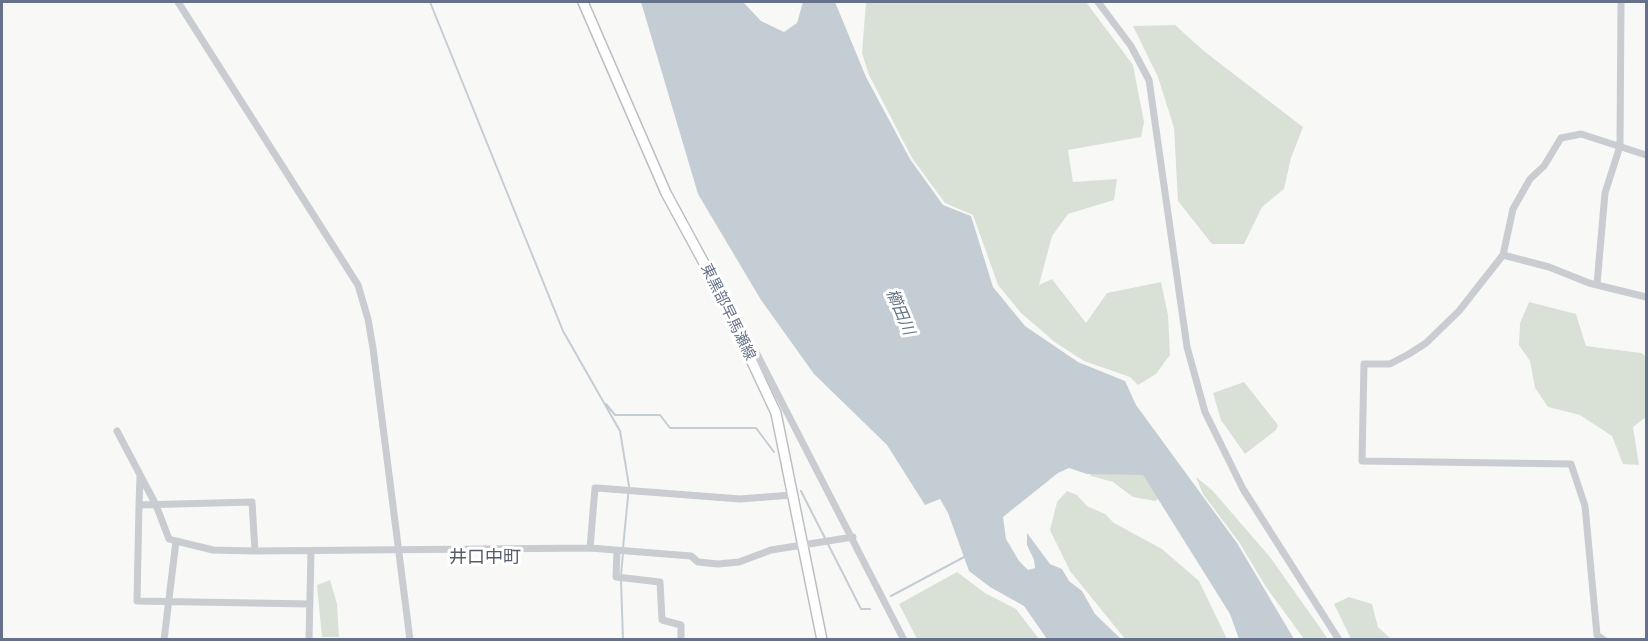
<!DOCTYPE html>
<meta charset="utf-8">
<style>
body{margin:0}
#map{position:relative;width:1648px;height:641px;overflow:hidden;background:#f8f9f6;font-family:Montserrat,sans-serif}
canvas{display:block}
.frame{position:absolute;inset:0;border:3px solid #66728a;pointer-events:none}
</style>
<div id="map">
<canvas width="1648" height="641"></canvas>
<div class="frame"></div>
</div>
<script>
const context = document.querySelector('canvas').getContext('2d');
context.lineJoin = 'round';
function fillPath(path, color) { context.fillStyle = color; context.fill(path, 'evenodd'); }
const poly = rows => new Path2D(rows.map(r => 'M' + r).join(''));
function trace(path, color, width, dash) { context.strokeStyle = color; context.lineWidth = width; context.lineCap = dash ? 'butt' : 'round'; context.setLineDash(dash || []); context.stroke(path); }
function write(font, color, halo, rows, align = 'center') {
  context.font = font + ' Montserrat,"Noto Sans JP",sans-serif'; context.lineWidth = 6; context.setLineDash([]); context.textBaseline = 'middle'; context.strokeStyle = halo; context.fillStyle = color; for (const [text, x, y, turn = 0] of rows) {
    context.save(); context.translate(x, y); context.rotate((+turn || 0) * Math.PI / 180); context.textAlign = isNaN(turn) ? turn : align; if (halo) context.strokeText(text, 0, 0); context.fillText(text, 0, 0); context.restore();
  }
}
fillPath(poly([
 [866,2,1086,2,1133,65,1144,122,1141,137,1068,150,1073,182,1117,179,1114,200,1068,214,1052,236,1039,285,1052,279,1086,323,1107,293,1161,282,1168,315,1170,355,1156,374,1138,385,1130,377,1084,361,1056,343,1021,313,998,285,973,215,945,203,912,158,869,75,862,53],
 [1175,25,1205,52,1303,127,1291,158,1284,189,1262,207,1244,244,1212,244,1178,201,1174,128,1158,77,1133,26],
 [1529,302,1576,314,1586,346,1642,353,1646,357,1646,417,1633,427,1639,465,1623,464,1612,436,1580,415,1548,407,1535,388,1530,361,1519,345,1520,323],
 [1244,382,1278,425,1276,430,1245,454,1221,420,1213,393],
 [1124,446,1161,497,1155,501,1133,497,1113,482,1091,476,1082,461],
 [1196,477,1212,490,1270,557,1328,639,1304,639,1266,587,1239,542,1203,494],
 [1067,491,1077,495,1087,506,1105,514,1114,523,1162,549,1199,581,1227,639,1125,639,1070,571,1050,530,1057,502],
 [957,572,985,593,1016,609,1039,639,917,639,899,604],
 [330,580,337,604,339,637,322,637,317,585],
 [1349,597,1372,604,1378,627,1391,639,1351,639,1334,604]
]), '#d9e1d7');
fillPath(poly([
 [641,2,743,2,761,21,784,32,797,23,803,2,835,2,866,77,910,159,943,205,971,216,993,287,1025,326,1078,362,1125,381,1136,405,1237,543,1294,639,1239,639,1230,614,1143,475,1087,474,1069,468,1058,473,1003,517,1006,539,1019,561,1028,570,1035,568,1034,560,1027,545,1027,533,1050,564,1062,569,1069,581,1082,591,1095,614,1121,639,1047,639,1024,606,990,587,969,571,948,513,940,499,925,505,887,445,814,374,761,300,698,194]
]), '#c5cdd4');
trace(poly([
 [430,2,563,331,620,431,629,486,623,548],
 [606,404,615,415,660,415,670,428,756,428,774,452],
 [801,491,861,609,870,609],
 [621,575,623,553],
 [621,580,623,640],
 [891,596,966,556]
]), '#c5cdd4', 2);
const major = poly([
 [583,2,666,193,717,287,776,413,822,640]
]);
trace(major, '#bcbec4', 12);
trace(poly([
 [178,2,358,285,368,319,373,348,410,640],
 [1098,2,1131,46,1149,80,1187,347,1205,412,1243,489,1339,640],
 [1503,255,1549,267,1589,283,1646,297],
 [1597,284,1605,193,1620,146,1621,2],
 [748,350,756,352,904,640],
 [117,431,156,505,169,539,176,541,164,640],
 [140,476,139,505,252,502,255,551,590,548,691,556,698,562,718,564,739,562,771,550,853,537],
 [139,505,137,601,310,604],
 [176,541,213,550,255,551],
 [590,548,595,488,597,488,740,499,792,495],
 [617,551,616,577,660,582,662,620,681,625,681,640],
 [309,640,311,551],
 [1604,640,1597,635,1585,506,1571,464,1362,461,1364,364,1390,364,1409,354,1426,343,1459,311,1503,255,1513,209,1530,179,1544,166,1561,138,1581,134,1646,155]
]), '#c9ccd0', 7);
trace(major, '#fff', 9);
write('15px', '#66728a', '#fff', [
 ["東黒部早馬瀬線",728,312,64]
]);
write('italic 16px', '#627485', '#fff', [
 ["櫛田川",900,312,67]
]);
write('18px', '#545d6e', '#fff', [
 ["井口中町",485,558]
]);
</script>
